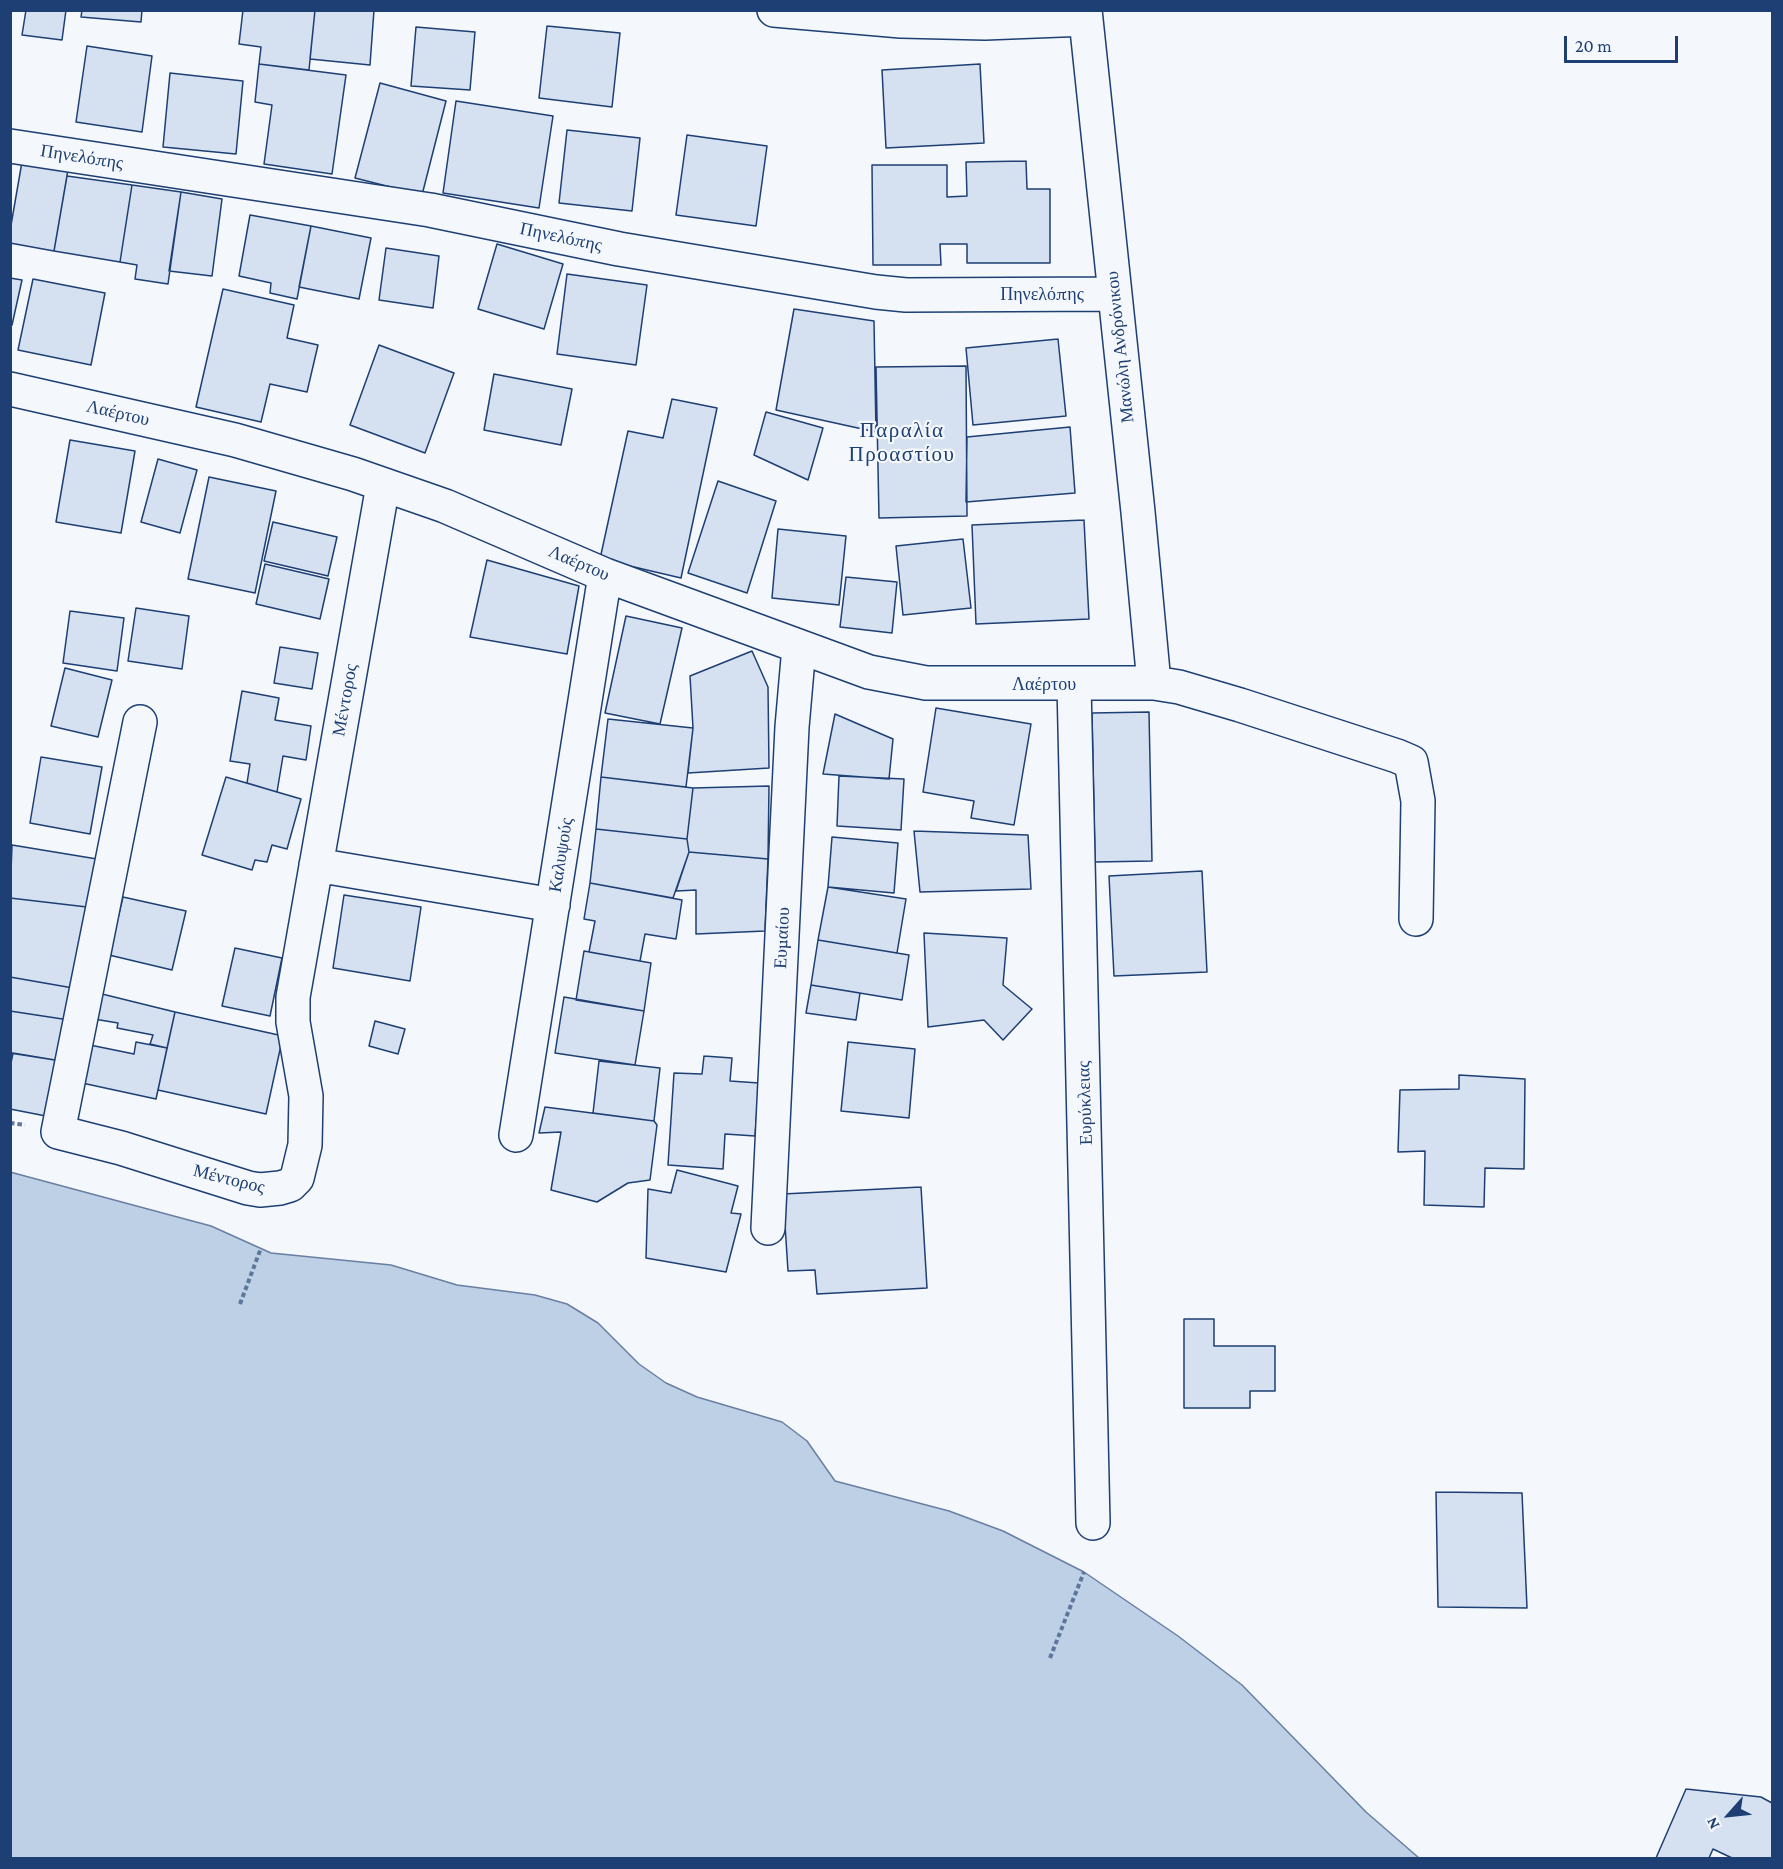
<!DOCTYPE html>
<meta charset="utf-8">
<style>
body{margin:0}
#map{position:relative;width:1783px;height:1869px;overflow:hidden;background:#f4f7fb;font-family:"Crimson Pro",serif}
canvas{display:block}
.frame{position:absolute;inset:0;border:12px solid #1d3f73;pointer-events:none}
.north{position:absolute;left:1699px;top:1785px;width:60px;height:60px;-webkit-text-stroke:4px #f4f7fb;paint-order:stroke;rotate:243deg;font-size:16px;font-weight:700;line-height:24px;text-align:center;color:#1d3f73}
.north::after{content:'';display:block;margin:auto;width:21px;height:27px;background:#1d3f73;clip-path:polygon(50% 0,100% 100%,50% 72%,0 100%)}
.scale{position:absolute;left:1564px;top:36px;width:114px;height:27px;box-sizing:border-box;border:3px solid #1d3f73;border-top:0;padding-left:8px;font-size:18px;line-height:21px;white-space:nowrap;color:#1d3f73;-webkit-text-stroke:4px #f4f7fb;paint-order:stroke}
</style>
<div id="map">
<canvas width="1783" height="1869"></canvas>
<div class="frame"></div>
<div class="north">N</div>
<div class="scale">20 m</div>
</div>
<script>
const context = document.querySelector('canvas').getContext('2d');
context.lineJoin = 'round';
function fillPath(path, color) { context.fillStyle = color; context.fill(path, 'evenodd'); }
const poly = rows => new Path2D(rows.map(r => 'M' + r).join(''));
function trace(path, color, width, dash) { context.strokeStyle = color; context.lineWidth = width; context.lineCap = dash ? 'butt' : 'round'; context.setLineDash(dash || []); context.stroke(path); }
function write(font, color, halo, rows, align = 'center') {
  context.font = font + ' "Crimson Pro",serif'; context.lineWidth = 4.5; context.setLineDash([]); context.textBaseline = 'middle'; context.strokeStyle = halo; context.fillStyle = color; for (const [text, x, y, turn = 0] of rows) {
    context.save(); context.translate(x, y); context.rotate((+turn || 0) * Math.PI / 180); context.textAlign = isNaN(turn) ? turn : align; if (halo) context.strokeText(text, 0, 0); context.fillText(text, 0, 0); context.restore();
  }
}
const water = poly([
 [10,1172,211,1226,271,1253,391,1265,457,1285,535,1295,567,1304,598,1323,639,1364,666,1383,697,1397,782,1422,807,1441,835,1481,949,1511,1003,1531,1084,1572,1178,1636,1242,1685,1366,1812,1419,1858,11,1858,10,1172]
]);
fillPath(water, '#bed0e5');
trace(water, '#687fa3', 1.5);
const building = poly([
 [26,10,66,10,62,40,22,35,26,10],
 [82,10,142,10,141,22,81,17,82,10],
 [243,10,315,10,309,70,259,64,261,47,239,44,243,10],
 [315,10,374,10,370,65,310,59,315,10],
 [547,26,620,33,612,107,539,98,547,26],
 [416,27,475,32,470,90,411,86,416,27],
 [87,46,152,56,142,132,76,122,87,46],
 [259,64,346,75,332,174,264,164,272,105,255,102,259,64],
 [980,64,984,143,886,148,882,70,980,64],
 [170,73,243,81,236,154,163,147,170,73],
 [380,83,446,101,422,195,355,178,380,83],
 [456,101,553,116,539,208,443,193,456,101],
 [567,130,640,138,632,211,559,203,567,130],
 [687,135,767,146,756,226,676,215,687,135],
 [23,156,69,164,54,251,10,243,10,231,23,156],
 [1026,161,1027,189,1050,189,1050,263,967,263,967,244,940,244,941,265,873,265,872,165,947,165,947,197,967,196,966,162,1026,161],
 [67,176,132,185,120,262,54,251,67,176],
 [132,185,181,192,168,284,135,279,137,265,120,262,132,185],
 [181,192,222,199,212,276,169,271,181,192],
 [250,215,311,226,297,299,270,293,271,283,239,276,250,215],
 [311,226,371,238,359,299,299,287,311,226],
 [497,244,563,264,544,329,478,309,497,244],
 [386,248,439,256,433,308,379,300,386,248],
 [567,274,647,285,636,365,557,354,567,274],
 [10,278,22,280,12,325,10,325,10,278],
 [33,279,105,293,91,365,18,350,33,279],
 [223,289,294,305,287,338,318,345,307,392,270,384,261,422,196,407,223,289],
 [794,309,874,321,876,432,776,410,794,309],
 [1058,339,1066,416,973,425,966,348,1058,339],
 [379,345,454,373,425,453,350,425,379,345],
 [966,366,967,516,879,518,876,367,966,366],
 [494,374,572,389,561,445,484,430,494,374],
 [672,399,717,408,681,578,600,559,628,431,663,438,672,399],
 [766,412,823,428,808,480,754,455,766,412],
 [1070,427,1075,493,966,502,967,437,1070,427],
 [70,440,135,451,121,533,56,522,70,440],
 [158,459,197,470,180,533,141,522,158,459],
 [209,477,276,491,255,593,188,579,209,477],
 [718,481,776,501,747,593,688,573,718,481],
 [1084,520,1089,619,976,624,972,525,1084,520],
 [273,522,337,537,328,576,264,561,273,522],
 [778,529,846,536,839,605,772,598,778,529],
 [963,539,971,608,903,615,896,546,963,539],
 [487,560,579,586,567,654,470,637,487,560],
 [265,564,329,579,320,619,256,604,265,564],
 [846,577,897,582,892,633,840,627,846,577],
 [136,608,189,616,182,669,128,661,136,608],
 [70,611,124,618,117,671,63,663,70,611],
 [626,616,682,628,660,724,605,713,626,616],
 [280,647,318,653,312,689,274,683,280,647],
 [752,651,768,687,769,768,688,773,693,728,690,676,752,651],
 [65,668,112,680,98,737,51,726,65,668],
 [242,691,279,698,275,720,311,726,306,760,283,756,277,792,247,783,250,764,230,761,242,691],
 [936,708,1031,724,1014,825,971,818,974,801,923,792,936,708],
 [1149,712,1152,861,1095,862,1092,713,1149,712],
 [835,714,893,739,889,779,823,774,835,714],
 [608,719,693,728,686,787,601,777,608,719],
 [41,757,102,767,90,834,30,823,41,757],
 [839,776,904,779,901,830,837,826,839,776],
 [226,777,301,799,287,849,272,845,267,862,255,860,252,870,202,855,226,777],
 [601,777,693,788,687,839,596,829,601,777],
 [769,786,768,859,689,852,687,839,693,788,769,786],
 [596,829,687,839,689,852,673,898,590,883,596,829],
 [914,831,1028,835,1031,889,920,892,914,831],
 [832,837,898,843,894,893,828,887,832,837],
 [12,845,97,859,87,907,10,898,12,845],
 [689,852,768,859,765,931,696,934,696,890,676,891,689,852],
 [1202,871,1207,972,1114,976,1109,876,1202,871],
 [590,883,682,900,676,939,645,934,640,961,589,952,595,921,584,919,590,883],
 [828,887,906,899,897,953,818,940,828,887],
 [344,895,421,907,410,981,333,968,344,895],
 [123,897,186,911,172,970,109,955,123,897],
 [10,898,87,907,73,988,10,977,10,898],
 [924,933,1007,938,1003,985,1032,1009,1003,1040,984,1020,928,1027,924,933],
 [818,940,909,955,902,1000,811,985,818,940],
 [235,948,282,958,270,1016,222,1006,235,948],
 [584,951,651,963,644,1011,576,1000,584,951],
 [10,977,73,988,69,1020,10,1011,10,977],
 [811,985,860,993,856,1020,806,1013,811,985],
 [98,993,175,1012,167,1048,150,1044,153,1035,117,1028,118,1023,94,1019,98,993],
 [564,997,644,1011,635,1065,555,1053,564,997],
 [10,1011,69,1020,61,1061,10,1053,10,1011],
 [175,1012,283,1036,266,1114,158,1090,175,1012],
 [375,1021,405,1029,398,1054,369,1046,375,1021],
 [136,1042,167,1048,156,1099,82,1083,90,1045,134,1054,136,1042],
 [848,1042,915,1049,909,1118,841,1111,848,1042],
 [13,1053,61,1061,51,1117,10,1109,10,1068,13,1053],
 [704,1056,732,1058,730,1081,759,1083,755,1136,725,1134,723,1169,668,1165,674,1073,702,1074,704,1056],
 [599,1061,660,1068,654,1121,593,1113,599,1061],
 [1459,1075,1525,1079,1524,1169,1485,1168,1484,1207,1424,1205,1425,1151,1398,1152,1400,1090,1459,1089,1459,1075],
 [545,1107,654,1121,657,1125,650,1180,628,1183,597,1202,551,1190,561,1132,539,1133,545,1107],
 [677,1170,738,1186,731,1213,741,1214,726,1272,646,1258,648,1189,671,1193,677,1170],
 [921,1187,927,1288,817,1294,815,1270,788,1271,783,1194,921,1187],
 [1184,1319,1214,1319,1214,1346,1275,1346,1275,1391,1250,1391,1250,1408,1184,1408,1184,1319],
 [1436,1492,1522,1493,1527,1608,1438,1607,1436,1492],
 [1686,1789,1761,1797,1772,1803,1772,1858,1732,1858,1713,1849,1709,1858,1656,1858,1686,1789]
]);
fillPath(building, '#d5e0f0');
trace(building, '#1d3f73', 1.5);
const street = poly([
 [774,10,901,21,985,23,1086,19],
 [1085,10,1138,512,1154,683],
 [10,146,430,210,619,249,876,292,906,295,1114,294],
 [10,389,235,440,353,474,445,506,605,575,869,672,926,683,1154,683,1179,687,1240,705,1397,756,1411,762,1418,801,1416,919],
 [1074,684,1093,1523],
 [140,722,58,1132,121,1148,248,1188,260,1190,280,1188,290,1185,297,1178,305,1145,306,1096,293,1022,293,997,383,485],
 [316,865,553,905],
 [516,1135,605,575],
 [768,1228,792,727,799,647]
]);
trace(street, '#1d3f73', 36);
trace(poly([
 [10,1123,25,1125],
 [240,1304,261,1248],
 [1050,1658,1084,1572]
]), '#5e769c', 4, [4.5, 3]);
trace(street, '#f4f7fb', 33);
write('18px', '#1d3f73', '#f4f7fb', [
 ["Πηνελόπης",82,157,9],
 ["Πηνελόπης",561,237,12],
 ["Πηνελόπης",1042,294],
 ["Μανώλη Ανδρόνικου",1120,347,-96],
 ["Λαέρτου",118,413,13],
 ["Λαέρτου",579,563,23],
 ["Λαέρτου",1044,684],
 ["Μέντορος",345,700,-80],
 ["Καλυψούς",561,855,-81],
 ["Ευμαίου",782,938,-87],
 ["Ευρύκλειας",1085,1103,-92],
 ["Μέντορος",229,1179,14]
]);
context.letterSpacing = '1.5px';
write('21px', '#1d3f73', '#f4f7fb', [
 ["Παραλία",902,431],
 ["Προαστίου",902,455]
]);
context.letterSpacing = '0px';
</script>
